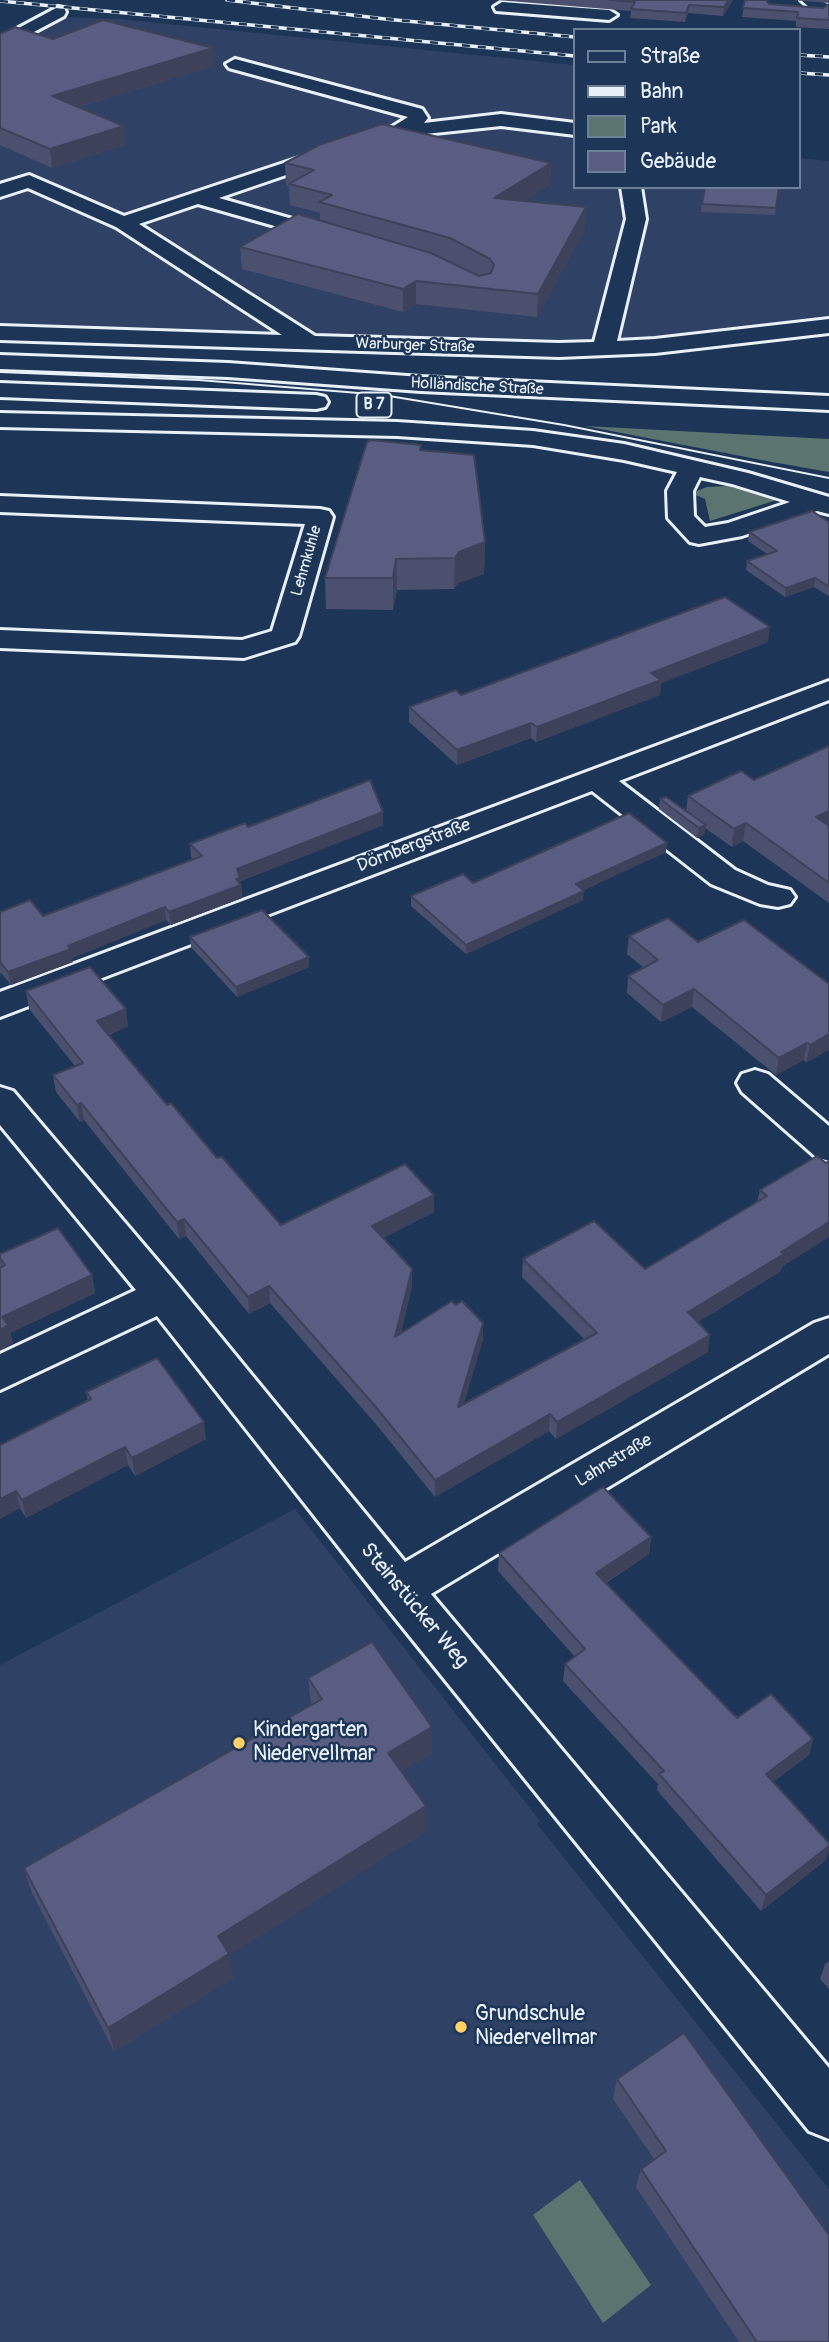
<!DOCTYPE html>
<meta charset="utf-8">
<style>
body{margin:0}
#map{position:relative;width:829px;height:2342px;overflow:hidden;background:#1d3557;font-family:Pangolin,sans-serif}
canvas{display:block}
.legend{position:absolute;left:573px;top:28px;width:228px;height:161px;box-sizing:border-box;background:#1d3557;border:2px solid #6e8097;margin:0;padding:9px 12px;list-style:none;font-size:21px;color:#e8f1f8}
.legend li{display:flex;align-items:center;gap:14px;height:35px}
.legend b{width:35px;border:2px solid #6e8097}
</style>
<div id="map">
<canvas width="829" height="2342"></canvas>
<ul class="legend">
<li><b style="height:9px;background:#1d3557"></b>Straße</li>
<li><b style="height:9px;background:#e8f1f8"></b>Bahn</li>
<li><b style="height:19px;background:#5c7470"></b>Park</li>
<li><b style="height:19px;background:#585d81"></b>Gebäude</li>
</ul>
</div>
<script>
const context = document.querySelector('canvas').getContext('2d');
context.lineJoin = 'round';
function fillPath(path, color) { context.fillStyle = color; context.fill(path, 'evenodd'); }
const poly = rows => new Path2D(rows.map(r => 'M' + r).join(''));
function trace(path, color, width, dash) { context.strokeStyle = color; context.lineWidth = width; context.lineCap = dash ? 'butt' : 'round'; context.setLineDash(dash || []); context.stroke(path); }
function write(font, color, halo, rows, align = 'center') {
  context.font = font + ' Pangolin,sans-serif'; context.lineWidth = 5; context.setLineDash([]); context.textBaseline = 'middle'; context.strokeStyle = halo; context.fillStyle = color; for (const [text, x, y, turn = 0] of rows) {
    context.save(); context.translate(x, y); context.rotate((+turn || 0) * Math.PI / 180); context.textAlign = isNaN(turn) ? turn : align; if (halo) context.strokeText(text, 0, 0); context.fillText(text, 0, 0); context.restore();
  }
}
fillPath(poly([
 [61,17,119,19,575,65,575,187,799,187,799,158,829,161,829,323,655,346,0,333,0,50],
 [295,1509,540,1821,537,1824,829,2189,829,2342,0,2342,0,1665]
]), '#2f4164');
fillPath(poly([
 [585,426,829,439,829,472,772,462],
 [727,486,737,488,777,500,710,521,705,499,691,493,707,487],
 [580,2180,651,2285,603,2323,533,2215]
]), '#5c7470');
const minor = poly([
 [801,0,820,0,829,5,829,15,816,13,801,0],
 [502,2,609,10,617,15,609,20,496,11,494,7,502,2],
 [58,7,64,8,66,12,64,16,0,50,0,38,58,7],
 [235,59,422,109,428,118,424,123,501,114,575,123,575,135,501,126,397,137,219,198,341,233,345,237,341,241,334,243,198,204,139,224,315,336,559,343,594,342,626,219,621,187,641,187,646,219,617,341,655,339,829,319,829,333,655,353,559,357,0,340,0,326,282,335,116,227,28,188,0,197,0,184,29,175,124,216,392,127,408,117,229,68,226,64,235,59],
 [0,413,397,422,533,431,624,444,748,473,829,497,829,514,817,511,742,536,699,544,690,542,668,518,667,491,677,472,624,460,533,445,397,436,0,427,0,413],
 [700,477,732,484,790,502,728,523,705,527,694,516,693,491,700,477],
 [0,496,320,509,329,511,333,517,299,636,295,642,244,658,0,648,0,630,242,640,272,631,305,524,0,512,0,496],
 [829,681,829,700,619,781,735,870,768,885,790,890,795,897,790,904,778,907,760,904,711,884,592,791,0,1017,0,992,829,681],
 [755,1070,768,1074,829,1126,829,1161,816,1157,742,1092,737,1083,742,1074,755,1070],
 [0,1087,13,1091,177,1284,405,1562,814,1323,829,1318,829,1354,431,1594,829,2068,829,2139,809,2131,383,1603,157,1316,0,1390,0,1354,136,1290,0,1125,0,1087]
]);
const highway = poly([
 [0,355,228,363,421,377,829,396,829,410,421,391,228,377,0,369,0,355],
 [0,383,316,395,325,397,328,402,325,407,316,409,0,397,0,383]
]);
trace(minor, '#e8f1f8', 6);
trace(highway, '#e8f1f8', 6);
fillPath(minor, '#1d3557');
fillPath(highway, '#1d3557');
trace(poly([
 [0,372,199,380,383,395,564,425,829,478]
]), '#e8f1f8', 2);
const rail = poly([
 [227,0,385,19,575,37],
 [0,1,575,56],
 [799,55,829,57],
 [799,73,829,75]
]);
trace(rail, '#e8f1f8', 3.5);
trace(rail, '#1d3557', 2.5, [8]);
fillPath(poly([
 [497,0,733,0,723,16,688,13,685,22,630,18,631,11],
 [745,0,768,0,766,1,769,4,823,8,829,4,829,29,796,27,796,21,742,17],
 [792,0,829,0,829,3],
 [0,34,53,39,213,48,214,66,78,107,126,144,52,168,0,145],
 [285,163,551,163,550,185,523,201,586,207,585,229,537,317,416,304,403,312,242,269,240,247,320,221,320,213,290,205,289,186,286,185],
 [779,187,775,215,701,212,702,204],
 [421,450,485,542,484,574,458,583,454,589,397,590,393,610,326,609,325,578],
 [829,522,829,596,814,587,785,597,746,570,747,561,767,554,748,541,749,532],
 [768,642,661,683,660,695,536,742,531,738,457,765,409,722,409,707,461,695],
 [829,746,829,903,743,841,732,847,705,828,704,835,697,838,659,809,660,799,686,811,688,796,754,780],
 [383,812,383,825,241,881,242,898,171,925,166,920,72,958,73,962,11,985,1,973,0,974,0,912,43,916,194,859,191,857,190,844,248,827],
 [666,852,583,890,583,900,466,954,411,906,411,896,473,883],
 [629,936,698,942,829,984,806,1063,804,1060,776,1075,692,1007,661,1022,627,993,628,976,644,968,627,954],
 [190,937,309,967,237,997,191,947],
 [26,991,128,1026,109,1035,167,1105,281,1225,434,1212,383,1238,412,1286,401,1333,483,1340,463,1404,584,1339,522,1277,523,1259,645,1269,757,1202,760,1190,817,1156,781,1271,698,1322,708,1352,556,1439,549,1431,435,1497,375,1423,270,1303,249,1314,186,1236,179,1239,84,1120,80,1122,56,1092,53,1075,75,1066,29,1009],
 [0,1254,92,1275,95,1293,10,1333,13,1343,0,1350],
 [86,1392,206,1439,135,1476,128,1465,26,1518,20,1508,0,1519,0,1445,88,1401],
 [651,1537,649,1554,606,1583,737,1718,813,1739,809,1755,773,1782,826,1860,761,1911,657,1790,658,1784,563,1681,565,1664,575,1657,498,1571,499,1553],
 [308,1678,432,1753,401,1771,426,1806,426,1831,229,1955,233,1978,114,2051,32,1893,24,1868,311,1705],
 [829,1961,829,1989,820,1979,825,1964],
 [617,2079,829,2342,739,2342,636,2187,641,2169,654,2159,613,2099]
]), '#4c506f');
fillPath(poly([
 [729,0,733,0,723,16,724,7],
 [689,5,688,13,685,22,686,13],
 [213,48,214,66,54,114,52,96],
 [124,126,126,144,52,168,50,149],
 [551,163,550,185,493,220,494,198],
 [586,207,585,229,537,317,538,294],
 [416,281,416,304,403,312,403,289],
 [485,542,484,574,458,583,454,589,455,558,459,552],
 [396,559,397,590,393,610,393,578],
 [815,578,814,587,785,597,786,588],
 [770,627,768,642,661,683,660,695,536,742,537,727,651,673],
 [531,723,531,738,457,765,457,750],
 [829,811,829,828,816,817],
 [383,812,383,825,241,881,242,898,171,925,169,912,236,879,237,869],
 [746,823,743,841,732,847,734,829],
 [706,825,704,835,697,838,699,828],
 [667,843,666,852,576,894,576,884],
 [584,891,583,900,466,954,466,945],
 [165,907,166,920,72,958,73,962,11,985,8,972,68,946],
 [309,957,309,967,237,997,236,987],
 [694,989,692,1007,661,1022,663,1005],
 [126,1009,128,1026,100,1038,97,1021],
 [829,1034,829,1050,806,1063,810,1045],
 [807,1043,804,1060,776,1075,779,1058],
 [81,1103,84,1120,80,1122,77,1105],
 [434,1195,434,1212,373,1243,372,1226],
 [184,1219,186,1236,179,1239,177,1222],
 [829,1222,829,1237,782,1267,781,1271,686,1329,688,1312],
 [412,1269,412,1286,396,1354,395,1337],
 [92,1275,95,1293,10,1333,13,1343,0,1350,0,1330,2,1317],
 [269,1286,270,1303,249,1314,248,1297],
 [483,1323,483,1340,458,1424,458,1407],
 [710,1335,708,1352,556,1439,557,1422],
 [550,1414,549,1431,435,1497,435,1480],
 [204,1422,206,1439,135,1476,132,1458],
 [125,1447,128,1465,26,1518,22,1500],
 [16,1491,20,1508,0,1519,0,1499],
 [651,1537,649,1554,594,1590,596,1573],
 [432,1727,432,1753,388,1779,388,1753],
 [813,1739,809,1755,762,1790,766,1774],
 [426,1806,426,1831,229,1955,233,1978,114,2051,108,2028,218,1936],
 [829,1846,829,1851,826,1860,761,1911,766,1895]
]), '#3e415a');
const building = poly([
 [610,0,729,0,724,7,689,5,686,13,631,9,635,2,610,0],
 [745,0,766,0,769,4,823,8,829,4,829,20,797,18,798,12,743,8,745,0],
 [103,20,213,48,52,96,124,126,50,149,0,128,0,34,15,27,53,39,103,20],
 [382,124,551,163,494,198,586,207,538,294,416,281,403,289,240,247,298,214,431,253,479,276,491,273,494,265,490,259,450,238,319,202,332,195,289,184,314,170,285,163,319,145,382,124],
 [705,187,779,187,776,208,702,204,705,187],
 [371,440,421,445,420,450,474,455,485,542,459,552,455,558,396,559,393,578,325,578,367,442,371,440],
 [812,511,829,522,829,587,815,578,786,588,747,561,777,551,749,532,812,511],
 [725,597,770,627,651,673,661,680,537,727,531,723,457,750,409,707,456,690,461,695,725,597],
 [829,746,829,811,816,817,829,826,829,883,746,823,734,829,688,796,741,771,754,780,829,746],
 [370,780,383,812,237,869,240,878,236,879,241,885,169,912,165,907,68,946,71,949,8,972,0,962,0,912,30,900,43,916,202,856,190,844,245,823,248,827,370,780],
 [666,797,706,825,699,828,660,799,666,797],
 [629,813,667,843,576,884,584,891,466,945,411,896,463,874,473,883,629,813],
 [262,910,309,957,236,987,190,937,262,910],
 [668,918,698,942,744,920,829,984,829,1034,810,1045,807,1043,779,1058,694,989,663,1005,628,976,658,960,629,936,668,918],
 [90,967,126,1009,97,1021,167,1105,171,1103,217,1158,222,1157,281,1225,405,1164,434,1195,372,1226,412,1269,395,1337,452,1301,456,1305,462,1301,483,1323,458,1407,597,1333,523,1259,594,1221,645,1269,767,1196,760,1190,817,1156,826,1163,829,1161,829,1222,781,1252,784,1254,688,1312,710,1335,557,1422,550,1414,435,1480,375,1406,269,1286,248,1297,184,1219,177,1222,81,1103,77,1105,53,1075,83,1063,26,991,90,967],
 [58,1228,92,1275,2,1317,8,1325,0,1330,0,1268,5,1265,0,1258,0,1254,58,1228],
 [157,1358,204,1422,132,1458,125,1447,22,1500,16,1491,0,1499,0,1445,91,1399,86,1392,157,1358],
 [603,1487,651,1537,596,1573,737,1718,771,1694,813,1739,766,1774,829,1843,829,1846,766,1895,659,1774,664,1771,565,1664,585,1649,499,1553,603,1487],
 [372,1642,432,1727,388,1753,426,1806,218,1936,229,1954,108,2028,24,1868,322,1699,308,1678,372,1642],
 [684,2033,829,2235,829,2342,757,2342,641,2169,666,2151,617,2079,684,2033]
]);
fillPath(building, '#585d81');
trace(building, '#3e415a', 2);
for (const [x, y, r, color] of [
 [239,1743,7,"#ffd166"],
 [461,2027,7,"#ffd166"]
]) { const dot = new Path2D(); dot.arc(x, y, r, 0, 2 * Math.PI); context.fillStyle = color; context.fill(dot); trace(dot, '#1d3557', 2.5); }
write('16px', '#e8f1f8', '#1d3557', [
 ["Warburger Straße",415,346,2],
 ["Holländische Straße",477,387,3],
 ["Lehmkuhle",307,561,-74]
]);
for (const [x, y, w] of [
 [374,405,35]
]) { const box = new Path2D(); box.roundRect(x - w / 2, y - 12.5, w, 25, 5); context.fillStyle = '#1d3557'; context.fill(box); trace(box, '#e8f1f8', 2); }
write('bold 16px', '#e8f1f8', null, [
 ["B 7",374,405]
]);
write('18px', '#e8f1f8', '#1d3557', [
 ["Dörnbergstraße",414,846,-21],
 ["Lahnstraße",614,1461,-31]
]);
write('21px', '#e8f1f8', '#1d3557', [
 ["Steinstücker Weg",414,1606,50]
]);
write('21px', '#e8f1f8', '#1d3557', [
 ["Kindergarten",253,1731],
 ["Niedervellmar",253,1755],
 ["Grundschule",475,2015],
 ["Niedervellmar",475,2039]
], 'left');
</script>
